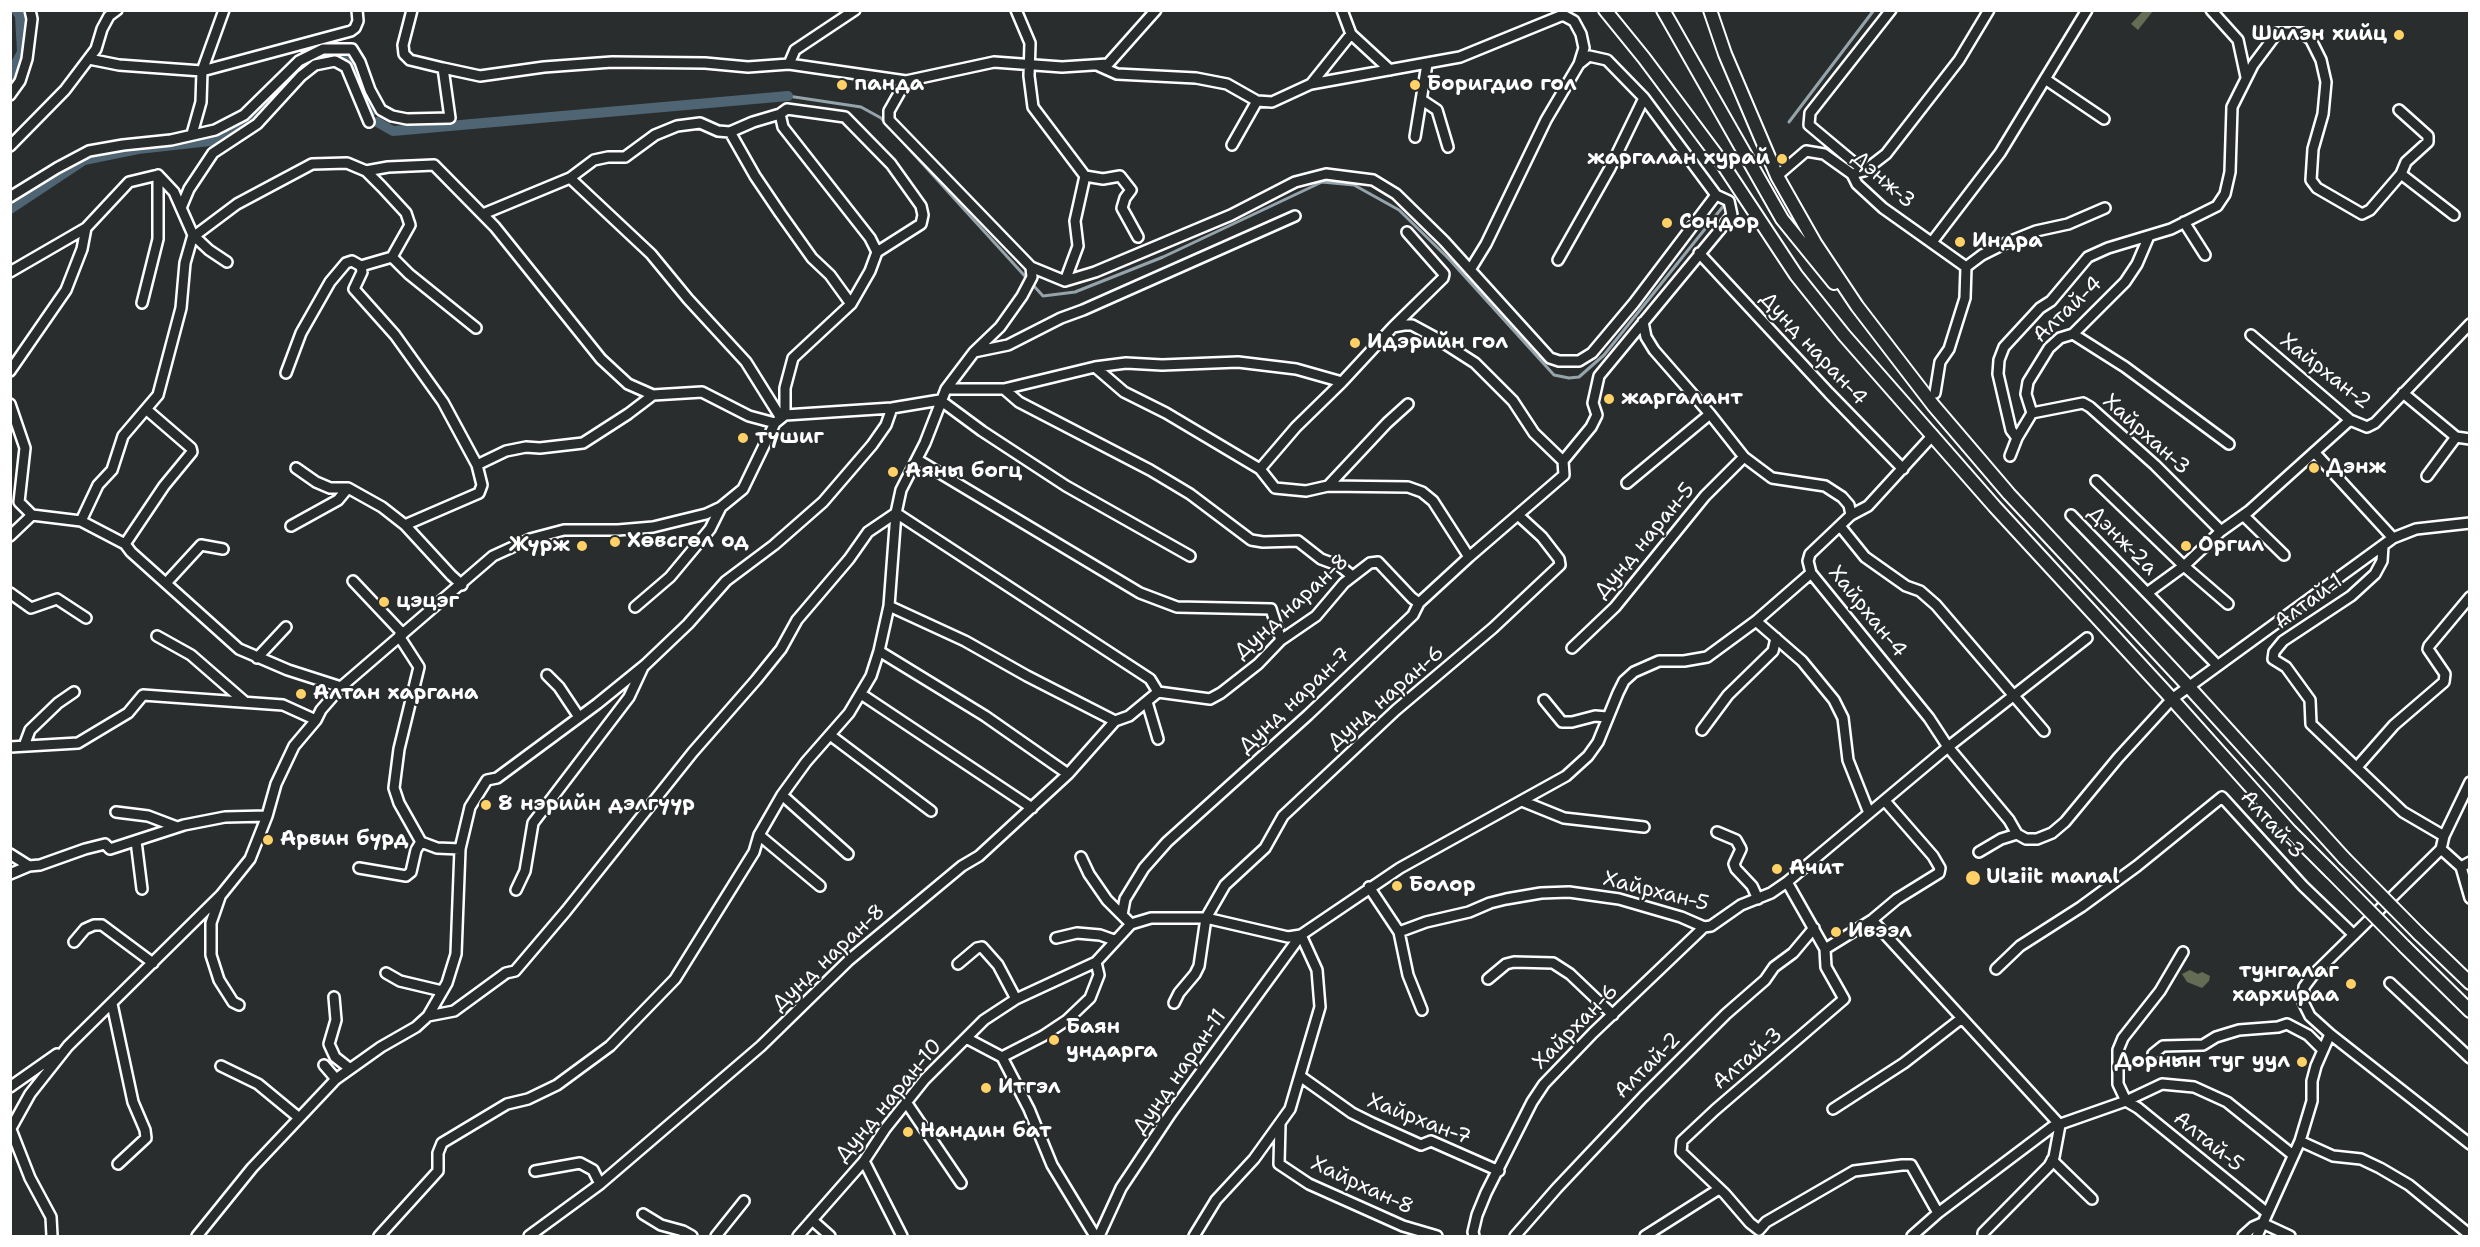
<!DOCTYPE html>
<meta charset="utf-8">
<style>
body{margin:0}
#map{position:relative;width:2480px;height:1247px;overflow:hidden;background:#2a2d2e;font-family:"Shantell Sans",sans-serif}
canvas{display:block}
.frame{position:absolute;inset:0;border:12px solid #fff;pointer-events:none}
</style>
<div id="map">
<canvas width="2480" height="1247"></canvas>
<div class="frame"></div>
</div>
<script>
const context = document.querySelector('canvas').getContext('2d');
context.lineJoin = 'round';
function fillPath(path, color) { context.fillStyle = color; context.fill(path, 'evenodd'); }
const poly = rows => new Path2D(rows.map(r => 'M' + r).join(''));
function trace(path, color, width, dash) { context.strokeStyle = color; context.lineWidth = width; context.lineCap = dash ? 'butt' : 'round'; context.setLineDash(dash || []); context.stroke(path); }
function write(font, color, halo, rows, align = 'center') {
  context.font = font + ' "Shantell Sans",sans-serif'; context.lineWidth = 4.5; context.setLineDash([]); context.textBaseline = 'middle'; context.strokeStyle = halo; context.fillStyle = color; for (const [text, x, y, turn = 0] of rows) {
    context.save(); context.translate(x, y); context.rotate((+turn || 0) * Math.PI / 180); context.textAlign = isNaN(turn) ? turn : align; if (halo) context.strokeText(text, 0, 0); context.fillText(text, 0, 0); context.restore();
  }
}
fillPath(poly([
 [2143,11,2153,11,2138,30,2131,24],
 [2190,970,2198,974,2202,972,2210,976,2209,981,2202,988,2187,982,2182,974]
]), '#646d53');
trace(poly([
 [788,96,861,107,881,118,1043,296,1075,292,1163,257,1322,182,1354,185,1399,210,1449,259,1554,375,1569,378,1579,377,1604,355,1725,204],
 [1789,122,1874,10]
]), '#95a3ab', 3);
trace(poly([
 [10,75,22,52,20,16,16,10],
 [377,122,393,131,788,96],
 [10,209,84,160,138,149,210,141,252,119,300,71,324,58,339,57,353,64,372,111]
]), '#4f6573', 10);
const street = poly([
 [412,10,403,45,404,54,410,60,443,68],
 [1016,10,1030,43,1029,76,1033,107,1085,176,1103,179,1120,176,1131,190,1125,198,1122,208,1138,237],
 [2211,10,2238,40,2246,77],
 [1351,34,1390,70],
 [89,59,119,65,202,71,351,31,355,28,358,21,357,10],
 [789,64,795,50,855,10],
 [1099,66,1117,74,1196,78,1227,84,1257,101,1272,102,1311,84,1460,57,1563,15,1574,21,1581,34,1584,48,1579,64],
 [2045,79,2104,119],
 [1311,84,1351,34,1342,10],
 [10,95,20,81,27,59,32,19,30,10],
 [1422,100,1437,110,1448,147],
 [2399,110,2428,136,2428,142,2406,162,2401,174],
 [780,114,783,127,870,238,877,252,870,271,851,304,793,358,785,388,785,415],
 [730,132,755,176,780,213,812,258,830,275,851,304],
 [192,134,201,102,202,71,224,10],
 [1415,137,1427,64],
 [1232,145,1257,101],
 [10,146,65,90,96,49,102,29,109,16,117,10],
 [366,171,388,167,434,165,495,227,601,359,628,384,653,395],
 [1864,171,1809,125,1810,113,1891,10],
 [1852,174,1864,171,1886,154,1959,60,1989,10],
 [1777,176,1806,151,1824,154,1852,174,1857,184,1883,208,1966,267],
 [570,178,651,254,688,299,746,362,781,418],
 [10,197,57,168,89,151,123,145,171,140,215,130,244,115,299,61,323,49,352,49,360,62,370,90,381,110,392,116,407,119,450,118,443,68,480,76,544,67,612,62,705,63,748,67,789,64,906,81],
 [181,208,189,189,213,153,257,124,301,76,315,65,335,61,346,67,369,122],
 [483,214,570,178,594,160,608,157,625,157,655,135,677,126,700,123,718,131,730,132,753,122,780,114,787,109,845,117,891,164,921,206,923,215,921,224,877,252],
 [2184,222,2205,255],
 [193,235,209,250,227,262],
 [1932,242,2000,153,2087,10],
 [1699,253,1829,393,1903,469],
 [392,257,409,274,476,328],
 [1558,260,1610,168,1644,98],
 [1470,270,1486,244,1546,120,1579,64,1589,56,1607,60,1644,98,1716,195],
 [10,272,86,228,129,182,158,175,174,192,193,235,197,234,237,204,312,164,347,163,366,171,382,187,406,213,410,225,392,257,361,266,362,272,354,289,395,335,443,402,477,465,506,451,526,447,540,448,583,443,628,414,653,395,702,392,749,416,775,423],
 [1065,281,1078,246,1075,221,1085,176],
 [142,303,158,239,158,175],
 [1643,322,1646,337,1654,350,1710,414,1744,457,1772,478,1825,486,1842,497,1849,505,1851,515,1810,554,1808,561,1811,573,1929,718,1948,747,2009,820,2017,834],
 [1393,327,1443,278,1444,274,1407,232],
 [2073,334,2125,367,2229,444],
 [2251,335,2350,420,2367,427,2375,423,2470,324],
 [974,352,1008,345,1061,318,1083,310,1295,216],
 [1095,367,1126,363,1162,365,1238,362,1296,369,1342,382],
 [10,371,66,290,82,249,86,228],
 [286,373,301,333,330,282,346,263,352,261,361,266],
 [946,389,1004,389,1095,367,1124,392,1166,413,1260,469,1275,488,1306,491,1328,486,1408,487,1422,492,1433,501,1469,557],
 [1004,389,1019,402,1150,470,1190,494,1251,540,1263,542,1298,541,1321,559,1340,566,1352,576],
 [1935,393,1940,362,1949,349,1965,298,1966,267,1982,255,2006,243,2036,231,2068,224,2105,208],
 [2403,393,2456,437,2470,439],
 [10,404,25,448,19,502,32,515],
 [2032,413,2083,403,2090,407,2155,465,2221,531],
 [2032,413,2026,394,2028,382,2049,348,2060,338,2073,334,2125,282,2137,264,2149,236],
 [2017,438,2011,430,1998,374,1999,360,2004,347,2040,308,2051,301,2088,257,2108,248,2171,229,2217,206,2225,194,2230,172,2232,107,2253,65,2277,33,2302,33,2311,40,2321,60,2326,82,2323,114,2313,149,2311,180,2317,188,2362,214,2370,210,2401,174,2454,215],
 [2315,453,2393,538],
 [2010,456,2017,438,2032,413],
 [918,460,1140,593,1177,607,1271,609,1281,640],
 [296,468,316,482,330,488,348,488,382,507,405,525,451,575,462,585],
 [1260,469,1296,427,1342,382,1393,327,1404,325,1412,325,1436,338,1475,363,1513,401,1534,433,1563,461],
 [2427,476,2456,437],
 [2096,481,2184,566,2228,604],
 [1627,483,1710,414],
 [1328,486,1387,423,1408,404],
 [1851,515,1868,506,1933,435],
 [2071,515,2217,665],
 [2244,516,2284,555],
 [81,521,125,544,131,552,239,649,288,670,341,687],
 [405,525,479,493,482,485,477,465],
 [291,526,338,500,348,488],
 [1840,526,1865,557,1906,586,1920,591,1936,605,2044,731],
 [10,536,32,515,81,521,98,485,112,470,123,436,158,395,181,308,185,263,193,235],
 [125,544,164,486,192,452,191,448,147,410],
 [2383,546,2382,561,2375,574,2351,596,2283,641,2274,652,2273,659,2286,667,2310,700,2311,724,2403,812,2444,836],
 [353,581,403,634],
 [167,582,201,545,223,549],
 [10,593,31,608,57,599,86,618],
 [2147,593,2184,566,2221,531,2249,511,2350,420],
 [889,606,965,641,1027,676,1115,721],
 [635,607,670,577,710,529,721,507],
 [1756,621,1802,661,1834,700,1843,718,1848,760,1869,813],
 [157,636,191,655,245,702],
 [399,636,419,667,399,749,394,788,399,803,421,842,437,848,460,849],
 [1572,648,1615,607,1705,496,1744,457],
 [879,651,985,716,1068,774],
 [257,658,286,627],
 [547,675,559,687,579,717],
 [861,694,1032,808],
 [1544,700,1562,722,1572,722,1595,716,1607,717],
 [1147,702,1158,739],
 [1702,730,1728,695,1773,651,1776,638],
 [830,735,931,811],
 [24,746,30,730,58,703,74,692],
 [10,747,78,743,128,713,143,695,283,705,316,720],
 [2357,767,2394,725,2444,682,2445,674,2428,649,2429,646,2470,597],
 [2470,782,2444,836,2441,849,2313,975,2304,987,2303,1002,2310,1016,2330,1034,2470,1144],
 [782,795,848,854],
 [1522,801,1564,818,1644,827],
 [116,812,148,816,177,827],
 [1717,832,1736,840,1741,849,1734,864,1736,869,1752,886,1758,899],
 [2017,834,2026,839,2037,839,2052,833,2065,822,2118,758,2172,699,2393,538,2416,529,2470,523],
 [759,835,820,886],
 [136,841,142,889],
 [2441,849,2461,867,2470,862],
 [1979,852,2001,839,2017,834],
 [10,854,29,866],
 [1081,857,1089,874,1107,900,1122,915],
 [2461,867,2470,898],
 [359,868,406,876,411,872,416,850,421,842],
 [10,874,29,866,40,865,85,849,105,844,110,849,184,825,225,817,267,816],
 [1787,882,1825,949,1826,967,1844,999,1715,1110,1682,1141,1681,1152,1725,1194,1750,1223,1759,1230,1766,1222,1854,1171,1902,1165,1911,1165,1938,1213],
 [1369,887,1399,932,1408,975,1422,1010],
 [516,890,525,871,533,823,629,697,643,667],
 [220,897,211,923,211,955,219,980,233,1002,239,1005],
 [1872,920,2060,1125],
 [1131,924,1122,915,1125,899,1144,868,1167,842,1308,715,1413,615,1419,603,1469,557,1564,475,1563,461,1591,427,1597,415,1593,403,1599,376,1732,215,1729,201,1716,195,1634,303,1592,353,1579,361,1559,361,1550,358,1444,241,1396,194,1373,180,1326,174,1295,182,1231,215,1095,272,1065,281,1031,267,889,120,889,111,906,81,994,62,1062,67,1108,64,1156,10],
 [1399,932,1426,922,1469,912,1490,903,1506,899,1541,893,1569,892,1619,899,1681,917,1704,927,1711,926,1741,905,1771,893,1787,882,1948,747,2087,638],
 [1056,938,1077,933,1100,935,1114,940],
 [74,942,85,929,94,925,102,925,153,963],
 [1825,949,1872,920,1897,899,1939,873,1940,868,1933,856,1885,801],
 [958,964,977,948,982,947,998,965,1016,999],
 [1996,969,2020,946,2081,907,2137,866,2222,797,2303,886,2354,935],
 [386,973,400,981,442,991],
 [1488,979,1506,964,1514,962,1553,963,1570,974,1613,1015],
 [2390,983,2470,1058],
 [334,997,336,1020,329,1044,335,1057,349,1068],
 [1174,1003,1179,993,1195,974,1199,966,1206,918,1225,885,1265,848,1283,816,1396,710,1493,628,1560,565,1559,559,1542,537,1518,515],
 [112,1004,133,1102,145,1130,146,1138,118,1164],
 [428,1016,447,983,456,954,460,849,470,807,487,780,497,778,597,704,645,665,688,624,726,581,774,545,823,502,872,445,886,425,892,408],
 [966,1038,1002,1057,1043,1036,1067,1020,1090,998,1099,975,1096,962],
 [2153,1054,2163,1046,2203,1045,2216,1037,2239,1030,2278,1027,2287,1024,2308,1035,2323,1050],
 [1002,1057,1029,1109,1052,1165,1095,1236],
 [324,1065,336,1079],
 [221,1066,258,1084,298,1117],
 [1300,1076,1352,1113,1372,1123,1421,1145,1431,1141,1499,1171],
 [10,1087,57,1054],
 [2126,1101,2138,1108,2266,1212],
 [2126,1101,2118,1084,2118,1050,2123,1038,2160,991,2183,952],
 [906,1102,961,1183],
 [1833,1109,1904,1063,1962,1018],
 [1280,1124,1279,1164,1309,1184,1403,1226,1437,1236],
 [10,1127,30,1178,51,1217,52,1236],
 [10,1130,30,1094,68,1046,221,895,250,859,267,816,276,784,294,746,316,720,321,710,341,687,493,556,530,539,564,530,618,530,653,527,706,514,721,507,743,489,775,423,785,415,892,408,940,400,982,431,1066,486,1190,556],
 [2300,1141,2333,1156,2361,1159,2380,1168,2409,1185,2470,1235],
 [2052,1160,2092,1199],
 [864,1161,902,1236],
 [535,1171,580,1163,593,1170,600,1184],
 [643,1214,661,1225,683,1231,692,1236],
 [812,1220,830,1236],
 [197,1236,252,1168,336,1079,381,1047,416,1027,428,1016,454,1011,506,973,515,971,566,911,693,752,756,680,781,649,797,620,849,559,868,532,896,513,1150,679,1158,692],
 [379,1236,438,1171,438,1153,442,1143,507,1104,528,1099,557,1085,610,1046,675,979,754,852,759,835,782,795,806,762,849,713,871,676,879,651,889,606,896,513,901,490,925,443,946,389,974,352,1000,327,1022,296,1032,277,1031,267],
 [529,1236,600,1184,761,1046,849,960,962,866,979,856,1068,774,1115,721,1129,716,1158,692,1210,699,1221,693,1258,664,1281,640,1316,616,1344,583,1370,563,1378,562,1412,598,1419,603],
 [716,1236,744,1201],
 [798,1236,864,1161,885,1129,925,1079,984,1020,1016,999,1096,962,1131,924,1151,918,1206,918,1288,937,1301,935],
 [1099,1236,1121,1188,1171,1113,1301,935,1400,868,1566,776,1588,756,1598,742,1618,693,1624,681,1634,672,1659,661,1684,661,1707,657,1756,621,1811,573],
 [1194,1236,1216,1200,1254,1159,1290,1109,1320,1007,1317,970,1301,935],
 [1474,1236,1473,1232,1477,1215,1486,1193,1532,1102,1544,1084,1593,1033,1704,927],
 [1515,1236,1557,1188,1643,1097,1726,1014,1765,980,1774,967,1793,953,1814,928],
 [1645,1236,1719,1189],
 [1912,1236,1938,1213,2052,1127,2126,1101,2162,1084,2194,1087,2227,1102,2293,1155],
 [1983,1236,1983,1233,2049,1166,2054,1157,2060,1125],
 [2243,1236,2253,1227,2262,1223,2290,1236],
 [2257,1236,2300,1141,2312,1101,2312,1081,2316,1066,2330,1034]
]);
const secondary = poly([
 [1605,10,1644,58,1718,157,1796,275,1844,335,1995,507,2172,699,2290,831,2331,872],
 [1663,10,1782,219,1834,283],
 [1710,10,1725,54,1777,176,1815,243,1857,306,1933,405,2009,494,2188,686,2344,858],
 [2419,934,2470,983],
 [2405,947,2470,1011]
]);
trace(street, '#fff', 14);
trace(secondary, '#fff', 16);
trace(street, '#2a2d2e', 9);
trace(secondary, '#2a2d2e', 12);
const secondaryBridge = poly([
 [2344,858,2419,934],
 [2331,872,2405,947]
]);
trace(secondaryBridge, '#fff', 16, []);
trace(secondaryBridge, '#2a2d2e', 12);
for (const [x, y, r, color] of [
 [2399,35,6,"#ffd166"],
 [842,85,6,"#ffd166"],
 [1415,85,6,"#ffd166"],
 [1782,159,6,"#ffd166"],
 [1667,223,6,"#ffd166"],
 [1960,242,6,"#ffd166"],
 [1355,343,6,"#ffd166"],
 [1609,399,6,"#ffd166"],
 [743,438,6,"#ffd166"],
 [2314,468,6,"#ffd166"],
 [893,472,6,"#ffd166"],
 [615,542,6,"#ffd166"],
 [582,546,6,"#ffd166"],
 [2186,546,6,"#ffd166"],
 [384,602,6,"#ffd166"],
 [301,694,6,"#ffd166"],
 [486,805,6,"#ffd166"],
 [268,840,6,"#ffd166"],
 [1777,869,6,"#ffd166"],
 [1973,878,8,"#ffd166"],
 [1397,886,6,"#ffd166"],
 [1836,932,6,"#ffd166"],
 [2351,984,6,"#ffd166"],
 [1054,1040,6,"#ffd166"],
 [2302,1062,6,"#ffd166"],
 [986,1088,6,"#ffd166"],
 [908,1132,6,"#ffd166"]
]) { const dot = new Path2D(); dot.arc(x, y, r, 0, 2 * Math.PI); context.fillStyle = color; context.fill(dot); trace(dot, '#2a2d2e', 2); }
write('bold 21px', '#fff', '#2a2d2e', [
 ["Шилэн хийц",2387,35,"right"],
 ["панда",854,85],
 ["Боригдио гол",1427,85],
 ["жаргалан хурай",1770,159,"right"],
 ["Сондор",1679,223],
 ["Индра",1972,242],
 ["Идэрийн гол",1367,343],
 ["жаргалант",1621,399],
 ["түшиг",755,438],
 ["Дэнж",2326,468],
 ["Аяны богц",905,472],
 ["Хөвсгөл од",627,542],
 ["Жүрж",570,546,"right"],
 ["Оргил",2198,546],
 ["цэцэг",396,602],
 ["Алтан харгана",313,694],
 ["8 нэрийн дэлгүүр",498,805],
 ["Арвин бүрд",280,840],
 ["Ачит",1789,869],
 ["Ulziit manal",1986,878],
 ["Болор",1409,886],
 ["Ивээл",1848,932],
 ["тунгалаг",2339,972,"right"],
 ["хархираа",2339,996,"right"],
 ["Баян",1066,1028],
 ["ундарга",1066,1052],
 ["Дорнын туг уул",2290,1062,"right"],
 ["Итгэл",998,1088],
 ["Нандин бат",920,1132]
], 'left');
write('21px', '#fff', '#2a2d2e', [
 ["Дэнж-3",1883,180,41],
 ["Алтай-4",2068,310,-43],
 ["Дунд наран-4",1813,349,47],
 ["Хайрхан-2",2325,372,38],
 ["Хайрхан-3",2146,435,42],
 ["Дунд наран-5",1645,541,-50],
 ["Дэнж-2а",2122,541,45],
 ["Алтай-1",2309,602,-36],
 ["Дунд наран-8",1292,607,-42],
 ["Хайрхан-4",1867,612,51],
 ["Дунд наран-6",1386,698,-41],
 ["Дунд наран-7",1295,701,-43],
 ["Алтай-3",2272,825,48],
 ["Хайрхан-5",1656,892,14],
 ["Дунд наран-8",829,958,-43],
 ["Хайрхан-6",1576,1027,-45],
 ["Алтай-3",1748,1059,-40],
 ["Алтай-2",1648,1066,-45],
 ["Дунд наран-11",1180,1072,-55],
 ["Дунд наран-10",889,1101,-50],
 ["Хайрхан-7",1419,1120,21],
 ["Алтай-5",2208,1142,39],
 ["Хайрхан-8",1362,1186,25]
]);
</script>
